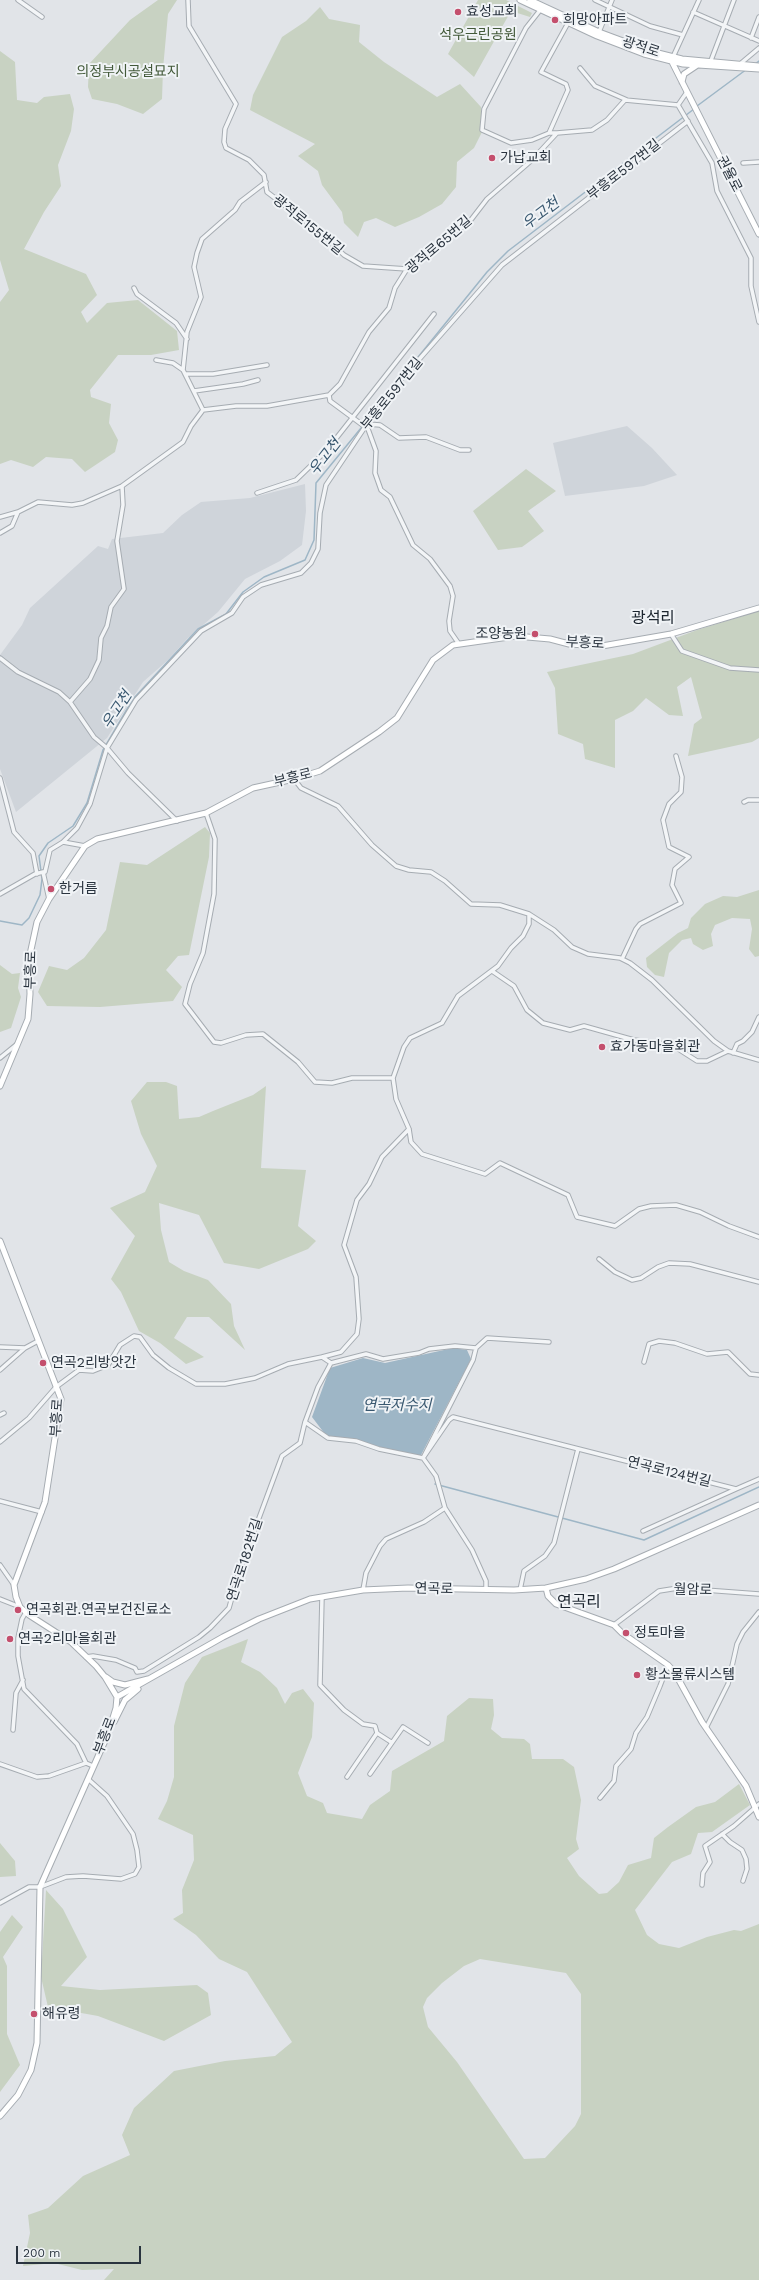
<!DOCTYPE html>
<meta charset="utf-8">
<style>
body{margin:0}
#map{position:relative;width:759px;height:2280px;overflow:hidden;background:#e1e4e8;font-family:"Work Sans",sans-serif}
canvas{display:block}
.scale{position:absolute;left:16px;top:2246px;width:125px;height:18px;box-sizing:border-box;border:2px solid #2a343f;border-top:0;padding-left:5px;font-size:12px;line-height:14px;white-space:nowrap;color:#2a343f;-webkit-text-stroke:3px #f0f3f6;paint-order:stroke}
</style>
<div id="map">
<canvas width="759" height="2280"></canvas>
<div class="scale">200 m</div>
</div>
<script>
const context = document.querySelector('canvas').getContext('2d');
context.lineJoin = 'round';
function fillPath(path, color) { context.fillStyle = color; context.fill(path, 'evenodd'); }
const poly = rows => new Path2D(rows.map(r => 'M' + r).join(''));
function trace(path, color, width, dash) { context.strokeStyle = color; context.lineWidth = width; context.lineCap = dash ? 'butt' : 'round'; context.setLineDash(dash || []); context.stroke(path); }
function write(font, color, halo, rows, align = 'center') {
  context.font = font + ' "Work Sans","Noto Sans KR",sans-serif'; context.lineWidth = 4; context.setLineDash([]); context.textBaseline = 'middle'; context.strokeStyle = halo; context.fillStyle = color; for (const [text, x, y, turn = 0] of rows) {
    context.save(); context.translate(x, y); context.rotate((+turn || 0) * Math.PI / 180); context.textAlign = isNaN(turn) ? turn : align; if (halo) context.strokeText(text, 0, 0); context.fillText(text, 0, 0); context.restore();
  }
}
fillPath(poly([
 [627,426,652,448,677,475,644,486,565,496,553,443],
 [305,484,306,511,302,545,280,561,245,579,218,612,187,639,168,660,143,682,107,738,16,812,0,769,0,655,22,625,30,608,98,546,108,549,112,539,163,533,182,515,201,502,250,498]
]), '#cfd4da');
fillPath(poly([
 [158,0,177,0,168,14,163,69,162,99,143,114,117,104,92,99,88,87,89,64,130,20],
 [478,0,506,0,532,13,530,17,511,11,474,77,448,54],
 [320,7,329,19,360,25,359,42,384,62,437,97,460,84,481,107,482,132,474,148,457,162,456,187,442,204,419,217,395,227,376,218,364,222,358,237,344,223,342,212,322,185,318,171,298,156,315,144,250,110,253,95,282,37,306,21],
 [0,51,15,62,17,100,37,103,44,97,70,94,74,109,71,131,58,165,61,186,44,212,24,249,86,274,97,295,81,312,87,323,107,303,138,300,177,331,179,350,151,355,118,355,90,390,91,397,111,404,109,423,118,440,115,452,85,472,72,459,46,457,33,467,11,460,0,464,0,302,9,290,0,260],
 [526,469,556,491,528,511,544,531,522,547,498,550,473,511],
 [759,611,759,738,752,742,688,756,694,724,702,718,691,677,677,687,683,716,669,715,646,698,633,711,615,720,615,768,585,759,583,744,558,734,555,688,547,672,633,654,697,630],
 [205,827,210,833,209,857,189,955,178,956,166,970,182,987,173,1001,100,1007,47,1006,38,992,49,966,67,970,84,958,106,930,120,862,147,865],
 [759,890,759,956,755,957,749,949,752,929,750,919,732,918,715,925,711,934,713,946,703,950,693,944,691,938,682,940,669,953,664,977,655,975,647,967,646,958,678,933,688,928,691,918,705,904,723,896,737,897],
 [0,965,12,974,20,973,18,988,21,997,11,1028,0,1032],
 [147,1082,166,1082,177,1086,179,1119,199,1117,213,1111,253,1095,266,1086,261,1168,306,1170,298,1226,316,1241,308,1249,259,1269,224,1263,199,1215,159,1203,161,1230,169,1262,184,1271,208,1280,231,1304,234,1326,245,1350,209,1317,187,1317,174,1338,204,1357,186,1364,160,1343,139,1331,121,1292,111,1279,135,1236,110,1208,145,1192,157,1166,141,1134,131,1101],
 [248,1639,241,1662,260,1672,277,1688,285,1704,292,1693,303,1689,314,1703,312,1737,298,1773,307,1796,323,1803,327,1813,362,1819,370,1805,390,1791,392,1771,444,1741,447,1716,469,1698,493,1699,494,1715,491,1729,502,1738,524,1739,530,1744,532,1759,563,1759,574,1767,581,1800,576,1839,579,1849,567,1858,579,1876,599,1894,607,1893,619,1882,628,1865,651,1858,654,1838,668,1827,696,1807,715,1802,739,1784,750,1805,712,1832,698,1833,691,1854,672,1862,635,1910,647,1935,659,1944,679,1948,707,1937,734,1930,741,1931,759,1924,759,2280,104,2280,114,2269,82,2270,54,2263,23,2266,30,2233,28,2215,48,2208,83,2176,130,2155,122,2135,134,2108,174,2071,225,2061,275,2056,292,2042,247,1972,219,1959,196,1935,173,1919,183,1913,182,1890,194,1860,193,1835,158,1819,167,1801,174,1777,174,1726,185,1683,202,1657],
 [480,1959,566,1973,581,1994,581,2114,575,2126,545,2158,524,2159,457,2062,428,2027,423,2007,427,1998,442,1983,464,1966],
 [0,1843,15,1861,16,1876,0,1877],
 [46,1890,63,1909,87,1957,61,1986,100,1990,197,1985,208,1993,211,2015,164,2041,98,2016,48,2007,41,1977],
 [12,1915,23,1927,3,1957,7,1966,7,2034,20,2065,0,2092,0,1932]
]), '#c8d2c2');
fillPath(poly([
 [453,1348,467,1350,471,1359,420,1457,356,1441,328,1438,312,1417,330,1368,363,1358,385,1363]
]), '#9eb6c6');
trace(poly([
 [755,64,759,61],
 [697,106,747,69],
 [410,367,487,272,508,251,694,109],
 [0,921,22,925,29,918,40,895,42,879,39,856,48,843,73,826,87,803,103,750,133,699,198,629,226,614,243,592,264,577,305,560,314,540,316,483,384,400],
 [435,1484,644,1540,759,1487]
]), '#9eb6c6', 1.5);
const street = poly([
 [18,0,42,17],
 [188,0,189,26,236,104,225,129,224,142,226,148,249,160,264,175,267,192,316,229,344,255,363,266,407,269],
 [595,0,650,26,683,35],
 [541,9,526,28,484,109,482,130,511,143,532,140,549,133,557,133],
 [693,12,759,41],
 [599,32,612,0],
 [751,38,759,17],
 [673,57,699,0],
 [710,63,734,0],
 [740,64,759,48],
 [580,68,595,86,627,100],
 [678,105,712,163,717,191,751,258,751,286,759,322],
 [549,133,568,90,566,84,541,72,568,23],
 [743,163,759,162],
 [266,182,240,202,235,210,202,239,197,253,194,267,201,297,187,332,183,370,203,410,236,406,267,406,329,395,340,384,369,332,389,308,395,288,407,269,430,252,450,234,467,225,487,199,532,160,557,133,592,130,607,120,625,100,678,105,687,92],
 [134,288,137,294,176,323,187,339],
 [156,360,173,363,183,370],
 [185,374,213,374,267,365],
 [194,391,243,384,258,380],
 [329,395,330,401,368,429,376,451,375,473,381,490,390,497,413,545,430,559,450,586,453,596,449,621,450,631,459,644],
 [367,424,380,425,399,438,426,437,460,450,469,450],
 [257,493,296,480,327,450,434,314],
 [0,517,18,512],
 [0,533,12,526,18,512,38,502,72,505,83,503,122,486,183,442,191,426,203,410],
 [671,634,682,651,730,668,759,670],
 [0,658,18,672,59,692,70,702,94,737,107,748,128,773,177,821],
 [70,702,90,679,99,660,101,638,107,626,111,607,124,589,117,541,123,505,122,486],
 [0,778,14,832,33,853,37,874],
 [294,779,301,788,338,806,372,845,396,866,409,870,431,872,445,881,471,904,500,905,529,914,554,930,572,947,588,954,620,958,630,963,652,980,714,1041,728,1051,759,1060],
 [744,802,748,800,759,800],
 [206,813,215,839,214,894,203,953,190,984,185,1004,214,1042,221,1043,246,1035,263,1034,298,1062,315,1082,332,1083,352,1078,393,1078,396,1099,409,1129,411,1142,422,1154,485,1174,500,1163,568,1195,577,1217,615,1226,639,1209,651,1206,676,1205,700,1212,729,1226,759,1237],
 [63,842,77,828,90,804,107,748,136,700,201,631,232,613,243,597,261,585,301,573,311,563,318,549,320,513,326,485,367,424,401,380,502,265,688,121],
 [45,872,50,850,63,842,85,846],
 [0,894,35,874,43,872,49,899],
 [622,959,636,929,640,924,681,903,672,885,675,869,689,857,669,847,663,820,669,804,681,792,682,777,676,756],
 [492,971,514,986,527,1010,543,1023,570,1030,584,1026,634,1040,672,1045,697,1061,707,1061,728,1051],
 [733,1053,737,1044,743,1041,752,1032,759,1017],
 [0,1058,16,1045],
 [393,1078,404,1047,410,1038,442,1023,458,996,498,966,511,948,523,936,529,924,529,914],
 [599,1259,615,1272,632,1280,641,1278,658,1267,669,1263,690,1264,759,1282],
 [0,1347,25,1348],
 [322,1357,341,1352,357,1334,359,1319,356,1277,344,1245,357,1200,369,1184,382,1157,409,1129],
 [644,1362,649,1344,659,1341,675,1343,707,1354,728,1352,750,1374,759,1375],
 [0,1370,25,1348,38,1341],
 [0,1415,4,1413],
 [305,1422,328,1438,356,1441,379,1449,423,1458,449,1420,453,1417,736,1489,759,1479],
 [0,1442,29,1418,56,1387,79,1370,93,1371,108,1365,120,1345,134,1336,140,1337,153,1355,169,1368,196,1384,225,1384,255,1378,288,1364,322,1357,331,1363],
 [0,1501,42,1512],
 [643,1531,736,1489],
 [0,1565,14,1585],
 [363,1590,366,1573,380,1546,386,1539,424,1522,445,1508],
 [486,1590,486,1581,472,1550,445,1508,436,1476,423,1458,473,1360,476,1348,487,1338,549,1342],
 [520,1590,524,1571,545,1556,554,1543,578,1449],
 [322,1597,320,1685,344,1710,363,1724,375,1726,377,1733,391,1742],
 [0,1599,20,1607],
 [26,1612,22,1619,18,1638,18,1656,24,1689,77,1744,86,1763],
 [614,1625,659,1591,678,1588,759,1594],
 [86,1657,93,1656,116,1660,135,1668,137,1672,144,1671,199,1637,210,1628,229,1608,239,1572,282,1456,300,1443,305,1422,318,1387,331,1363,366,1354,383,1359,419,1353,429,1349,455,1346,476,1348],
 [706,1728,728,1684,737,1644,743,1632,759,1612],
 [13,1730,16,1693,23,1680],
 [0,1764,37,1777,49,1776,86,1763,93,1766],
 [370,1774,403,1727,428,1743],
 [347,1777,377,1733],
 [600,1798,614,1781,616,1766,631,1749,636,1733,647,1717,660,1686,668,1665],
 [722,1834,730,1842,742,1850,746,1859,747,1869,743,1881],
 [702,1885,703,1873,710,1862,705,1846,734,1826,759,1804],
 [0,1903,29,1887,40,1887,66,1877,83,1876,121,1879,135,1874,139,1867,137,1850,133,1834,107,1796,88,1779]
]);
const secondary = poly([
 [520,0,597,36,644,54,683,64,759,69],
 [530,0,599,32,650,51,682,59,759,66],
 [672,62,759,234],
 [682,82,684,74,696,66],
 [0,1086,28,1019,30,994,29,959,37,922,49,899,85,846,97,839,206,813,253,788,294,779,320,771,379,732,397,718,433,660,453,645,516,636,550,639,569,644,602,646,671,634,759,608],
 [0,1241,61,1399,45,1502,14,1585,16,1597,20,1607,29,1615,71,1642,96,1666,105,1677,117,1697,116,1708,108,1734,40,1887,37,2043,31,2070,18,2095,0,2116],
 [546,1588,548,1596,556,1604,614,1625,622,1633,668,1665,675,1673,702,1722,746,1786,759,1817],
 [106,1677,113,1682,125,1685,148,1679],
 [117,1697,223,1637,259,1619,310,1599,363,1590,408,1588,514,1590,546,1588,586,1579,614,1569,759,1505],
 [114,1722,125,1700,138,1689]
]);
trace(street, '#a6acb2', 5.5);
trace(secondary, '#a6acb2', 7);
trace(street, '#f3f5f7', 3.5);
trace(secondary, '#fff', 5);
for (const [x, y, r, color] of [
 [458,12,4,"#c44f6d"],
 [555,20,4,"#c44f6d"],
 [492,158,4,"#c44f6d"],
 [535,634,4,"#c44f6d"],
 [51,889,4,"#c44f6d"],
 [602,1047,4,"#c44f6d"],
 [43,1363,4,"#c44f6d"],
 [18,1610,4,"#c44f6d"],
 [626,1633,4,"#c44f6d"],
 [10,1639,4,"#c44f6d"],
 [637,1675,4,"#c44f6d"],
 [34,2014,4,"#c44f6d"]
]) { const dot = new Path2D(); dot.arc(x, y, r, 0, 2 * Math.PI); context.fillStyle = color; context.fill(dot); trace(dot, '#f0f3f6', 1.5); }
write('14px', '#2a343f', '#f0f3f6', [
 ["효성교회",466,12],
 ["희망아파트",563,20],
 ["가납교회",500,158],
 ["조양농원",527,634,"right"],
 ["한거름",59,889],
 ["효가동마을회관",610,1047],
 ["연곡2리방앗간",51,1363],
 ["연곡회관.연곡보건진료소",26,1610],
 ["정토마을",634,1633],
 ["연곡2리마을회관",18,1639],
 ["황소물류시스템",645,1675],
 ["해유령",42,2014]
], 'left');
write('14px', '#425939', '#f0f3f6', [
 ["석우근린공원",478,35],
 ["의정부시공설묘지",128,72]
]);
write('14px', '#2a343f', '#f0f3f6', [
 ["광적로",641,47,18],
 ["부흥로597번길",624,170,-38],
 ["권율로",729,174,63],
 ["광적로155번길",308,225,39],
 ["광적로65번길",439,245,-40],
 ["부흥로597번길",392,394,-51],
 ["부흥로",585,643,3],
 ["부흥로",293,778,-14],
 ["부흥로",31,970,-88],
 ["부흥로",57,1418,-86],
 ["연곡로124번길",669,1472,14],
 ["연곡로182번길",245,1560,-72],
 ["연곡로",434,1589,1],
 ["월암로",693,1590,1],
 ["부흥로",105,1736,-69]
]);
write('italic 15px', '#38576f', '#f0f3f6', [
 ["우고천",541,214,-37],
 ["우고천",325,457,-52],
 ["우고천",117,710,-57],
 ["연곡저수지",397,1406]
]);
write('16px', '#1c252f', '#f0f3f6', [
 ["광석리",653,618],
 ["연곡리",579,1602]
]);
</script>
